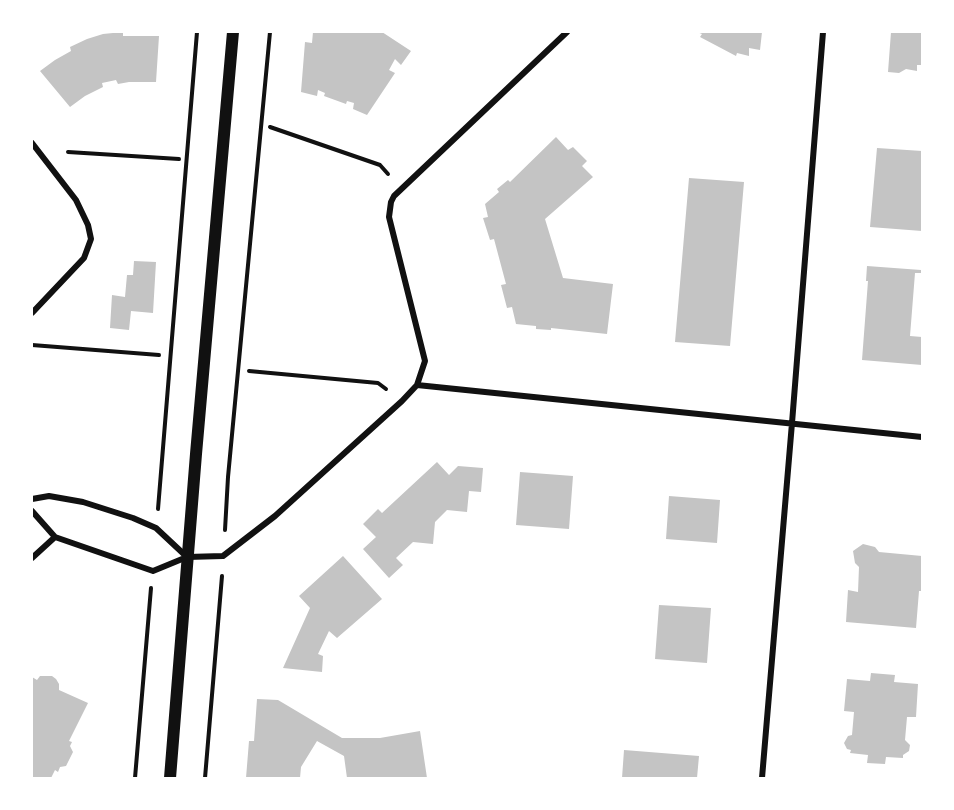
<!DOCTYPE html>
<style>
body{margin:0}
#map{position:relative;width:954px;height:810px;overflow:hidden;background:#fff;font-family:Lora,serif}
canvas{display:block}
.frame{position:absolute;inset:0;border:33px solid #fff;pointer-events:none}
</style>
<div id="map">
<canvas width="954" height="810"></canvas>
<div class="frame"></div>
</div>
<script>
const context = document.querySelector('canvas').getContext('2d');
context.lineJoin = 'round';
function fillPath(path, color) { context.fillStyle = color; context.fill(path, 'evenodd'); }
const poly = rows => new Path2D(rows.map(r => 'M' + r).join(''));
function trace(path, color, width, dash) { context.strokeStyle = color; context.lineWidth = width; context.lineCap = dash ? 'butt' : 'round'; context.setLineDash(dash || []); context.stroke(path); }
fillPath(poly([
 [123,32,123,36,159,36,156,82,129,82,118,84,116,80,102,83,103,87,85,96,70,107,40,71,55,60,71,51,70,47,87,39,103,34],
 [313,32,367,32,372,33,373,32,382,32,411,51,401,65,395,59,389,70,395,73,367,115,353,109,354,103,347,101,346,104,324,96,325,93,318,90,317,96,301,92,305,42,312,43],
 [697,32,762,32,760,50,749,48,749,56,737,53,736,56,700,37,702,34],
 [891,32,922,32,922,65,917,65,917,71,906,69,899,73,888,72],
 [556,137,568,150,573,147,587,161,582,166,593,177,545,219,563,278,613,284,607,334,551,328,551,330,536,329,536,326,516,324,512,307,507,308,501,285,506,284,494,239,490,240,483,218,488,217,485,204,499,192,497,189,508,180,510,182],
 [877,148,922,151,922,231,870,227],
 [689,178,744,182,730,346,675,342],
 [134,261,156,262,153,313,131,311,129,330,110,328,112,295,125,297,127,275,133,275],
 [867,266,921,270,921,273,915,273,910,336,922,337,922,365,862,360,868,281,866,281],
 [437,462,449,475,458,466,483,468,481,492,469,491,467,512,447,510,435,522,433,544,413,542,396,558,403,565,389,578,363,549,376,537,363,524,378,509,382,513],
 [520,472,573,476,569,529,516,525],
 [669,496,720,500,717,543,666,539],
 [863,544,875,547,879,552,922,556,921,564,922,564,922,591,919,591,916,628,846,622,848,590,858,592,859,567,855,563,853,551],
 [343,556,382,599,337,638,329,631,318,654,323,656,322,672,283,668,310,608,299,596],
 [659,605,711,608,707,663,655,659],
 [871,673,895,675,894,682,918,684,916,717,907,717,905,740,910,745,909,751,903,755,903,758,886,757,885,764,867,763,868,755,850,753,851,750,847,749,844,743,848,736,852,735,854,712,844,711,847,679,870,681],
 [40,676,52,676,56,679,59,684,59,690,88,703,69,741,72,742,70,746,73,752,66,766,60,767,58,772,55,770,51,778,32,778,32,677,37,680],
 [257,699,278,700,342,738,380,738,420,731,427,778,347,778,344,756,317,741,301,767,300,778,246,778,249,741,254,741],
 [624,750,699,756,697,778,622,778]
]), '#c4c4c4');
trace(poly([
 [270,127,380,165,388,174],
 [68,152,179,159],
 [32,345,159,355],
 [249,371,378,383,386,389],
 [158,509,197,32],
 [225,530,228,477,270,32],
 [135,778,151,588],
 [205,778,222,576]
]), '#111', 4);
trace(poly([
 [32,143,76,200,88,225,91,239,84,258,32,313],
 [417,385,922,437],
 [32,499,49,496,83,502,133,518,156,528,187,557],
 [32,511,55,537,153,571,187,557,223,556,275,516,402,401,417,385,425,361,389,217,391,202,394,196,567,32],
 [32,558,55,537],
 [762,778,792,423,823,32]
]), '#111', 6);
trace(poly([
 [170,778,196,454,233,32]
]), '#111', 12);
</script>
